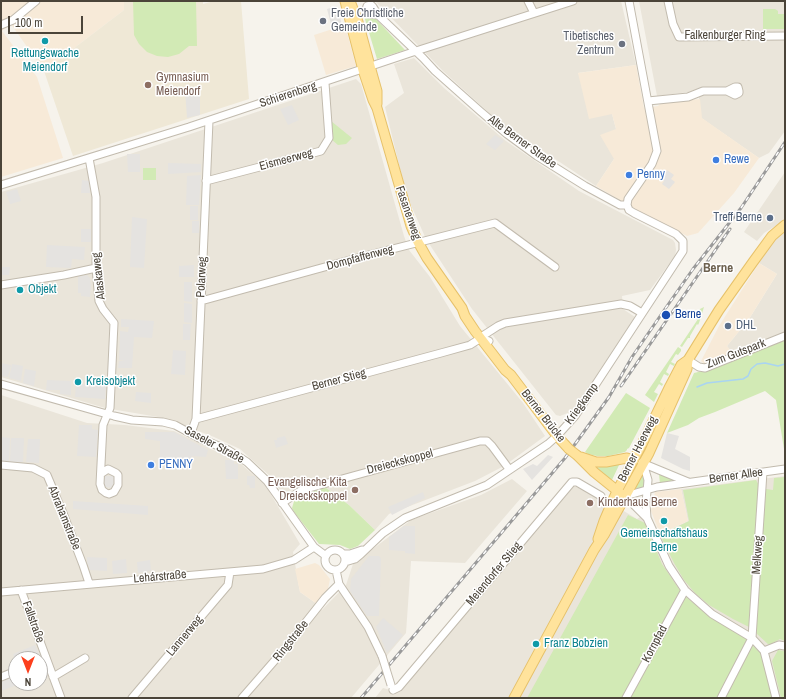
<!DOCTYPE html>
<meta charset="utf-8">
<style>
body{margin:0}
#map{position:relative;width:786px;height:699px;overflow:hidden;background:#f6f3ec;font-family:"Archivo Narrow",sans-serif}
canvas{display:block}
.frame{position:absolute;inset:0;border:2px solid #4b4439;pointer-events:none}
.north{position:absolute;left:8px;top:651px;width:40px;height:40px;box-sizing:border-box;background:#fff;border:1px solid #b7b4b0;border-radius:50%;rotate:180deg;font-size:11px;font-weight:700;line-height:16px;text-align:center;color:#4b4439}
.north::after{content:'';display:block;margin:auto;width:14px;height:18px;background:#fc3f1d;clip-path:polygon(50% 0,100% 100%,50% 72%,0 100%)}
.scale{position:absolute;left:8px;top:16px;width:75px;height:18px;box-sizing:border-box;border:2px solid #4b4439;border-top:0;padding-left:5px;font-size:12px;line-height:14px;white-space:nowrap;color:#4b4439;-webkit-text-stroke:3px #fff;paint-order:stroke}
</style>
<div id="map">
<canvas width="786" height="699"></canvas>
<div class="frame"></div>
<div class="north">N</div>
<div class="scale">100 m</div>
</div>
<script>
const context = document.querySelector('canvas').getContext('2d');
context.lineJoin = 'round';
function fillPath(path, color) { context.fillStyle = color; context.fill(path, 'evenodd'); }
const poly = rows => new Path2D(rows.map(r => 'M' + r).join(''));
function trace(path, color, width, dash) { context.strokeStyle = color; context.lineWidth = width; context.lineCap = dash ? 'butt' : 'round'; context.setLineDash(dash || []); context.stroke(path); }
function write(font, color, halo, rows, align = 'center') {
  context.font = font + ' "Archivo Narrow",sans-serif'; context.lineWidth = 3; context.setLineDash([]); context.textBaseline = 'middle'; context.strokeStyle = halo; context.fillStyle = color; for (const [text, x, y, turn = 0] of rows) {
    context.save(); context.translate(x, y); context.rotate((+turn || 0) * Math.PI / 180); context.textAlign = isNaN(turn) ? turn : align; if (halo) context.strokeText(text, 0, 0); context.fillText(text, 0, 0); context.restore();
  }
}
fillPath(poly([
 [375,1,621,1,636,65,578,73,612,114,616,129,614,159,596,186,499,122,443,71],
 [639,1,785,1,785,131,769,153,759,158,701,118,698,89,689,92,657,96],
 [414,58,444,88,506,141,579,191,673,240,675,243,676,250,675,256,650,290,622,296,623,309,635,317,575,408,570,412,560,416,556,415,472,309,426,239,406,194,385,107,404,93,394,64],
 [356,79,361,84,404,236,409,250,430,277,460,326,523,403,545,436,504,466,475,481,389,514,375,530,349,505,325,487,317,483,282,493,271,477,240,449,214,437,164,418,105,408,1,377,1,192,103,163],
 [785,172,785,220,764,233,757,241,744,232],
 [785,232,785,340,735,359,727,346,749,319,777,274,759,263,773,242],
 [1,395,87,423,125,425,174,431,240,463,266,486,300,544,293,552,300,592,317,604,322,610,346,585,353,564,411,520,481,495,512,479,527,491,465,563,411,561,406,633,351,698,1,698],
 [16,659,40,659,40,683,16,683],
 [785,476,785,698,375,698,383,688,397,692,574,486,604,499,637,519,649,511,660,534,688,521,681,489]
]), '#eae5da');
fillPath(poly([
 [1,1,124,1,124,10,44,71,11,24,2,31,37,77,63,158,1,177],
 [345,25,356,66,326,75,314,35],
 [636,65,644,108,658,106,661,103,700,99,702,118,759,158,734,193,698,233,687,236,642,213,596,186,614,159,600,135,616,129,612,114,589,119,578,73],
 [759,263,777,274,749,319,727,346,732,352,735,359,710,369,701,361,719,326],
 [681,489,688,521,660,534,651,511,655,492],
 [315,563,319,565,330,579,328,589,317,604,300,592,295,569]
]), '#f7ead8');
fillPath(poly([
 [124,1,203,1,203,4,214,1,241,1,249,99,73,156,44,71,124,10]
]), '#efe8d6');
fillPath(poly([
 [133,1,196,1,197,46,189,46,179,54,168,57,157,56,147,52,139,44,134,35],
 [763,9,775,9,778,11,778,14,785,14,785,29,763,29],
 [364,16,375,18,405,50,377,59],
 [331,121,352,138,346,144,338,145,331,139],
 [143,168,156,168,156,180,143,180],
 [704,307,699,323,698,325,697,324,690,336,690,338,688,338,682,347,680,346,698,319,695,317,700,309],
 [785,340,785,455,776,400,765,391,715,412,699,418,688,425,667,433,694,373,710,369],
 [678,347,681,349,681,351,678,355,676,354,671,362,675,364,674,366,670,364,666,372,669,374,668,376,664,374,660,382,663,384,662,386,659,384,654,392,658,394,654,402,645,395],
 [626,393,650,408,629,448,627,449,627,450,625,452,608,456,597,456,588,454,585,452],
 [620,463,612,480,597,468,599,467,610,466],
 [641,473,645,475,645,485,643,487,637,489,634,488],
 [659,474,671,479,672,481,660,484],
 [785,477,785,641,780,639,769,645,756,633,755,629,766,489,773,490,774,478],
 [756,480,760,487,749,627,733,619,709,605,695,593,684,580,674,563,660,535,689,521,683,490],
 [325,487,349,505,375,530,358,546,350,549,340,545,319,544,294,512,292,508,295,498],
 [628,515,645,523,662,564,681,592,623,698,527,698],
 [686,597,713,619,742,635,747,639,718,698,630,698],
 [752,645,761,653,764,661,772,698,725,698],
 [778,650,785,651,785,698,781,698,772,661]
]), '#d2eab5');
fillPath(poly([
 [337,6,342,25,332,28,327,9],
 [200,89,200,115,187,118,185,90],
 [292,105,299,120,288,125,280,109],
 [495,135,504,141,495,150,486,144],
 [127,154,140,154,140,172,128,172],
 [168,163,201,164,201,172,168,174],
 [667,170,674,175,671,179,675,182,669,189,662,184,664,181,661,179],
 [201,175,199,205,186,205,187,176],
 [82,180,89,181,90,193,81,193],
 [17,189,21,201,10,204,6,192],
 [190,206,198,206,198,220,190,220],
 [132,217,147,219,144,268,130,267],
 [192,221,199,221,199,233,192,233],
 [81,229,91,229,91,242,81,242],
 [47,245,85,247,84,260,72,259,71,268,46,267],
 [194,265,194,277,179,277,179,266],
 [1,267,10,267,9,275,1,275],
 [87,275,90,278,91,287,90,297,81,296,81,293,78,293,78,276],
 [184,282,192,282,192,302,184,301],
 [184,303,192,304,192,323,184,322],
 [121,319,154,321,152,338,134,337,132,368,118,368,119,361,125,361,119,360,120,331,128,332,129,327,121,327],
 [183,324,191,324,190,340,183,340],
 [173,350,186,351,185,375,171,374],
 [1,363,11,365,8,377,1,376],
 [12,364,23,366,21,381,9,378],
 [25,369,36,371,34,386,23,383],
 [47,380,71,381,71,395,60,394,60,390,46,390],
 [76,384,106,386,105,399,75,397],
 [136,392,151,393,151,403,135,401],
 [79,425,92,425,92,429,98,430,96,457,77,456],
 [145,432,174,432,208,450,206,457,192,456,191,460,160,458,160,441,145,439],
 [667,433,679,436,675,449,690,457,690,471,683,469,661,458],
 [285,436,288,444,276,448,274,440,277,440,277,438],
 [1,437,10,438,9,462,1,461],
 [11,438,24,438,23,462,10,462],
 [28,439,40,439,39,463,26,462],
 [548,455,553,457,532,480,523,469,533,464,537,466],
 [225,460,234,460,234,464,238,464,238,479,226,479],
 [103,476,115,476,115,488,103,487],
 [247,476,255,476,255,488,250,488,249,485,247,485],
 [423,492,425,498,392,515,388,507],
 [73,501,148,506,148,515,73,509],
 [404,526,415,526,415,554,405,553,405,551,389,550,389,537],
 [369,556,379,556,381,559,379,616,367,616,350,591,351,579],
 [87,557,107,558,107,571,90,570,87,563],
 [126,559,127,573,113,574,112,561],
 [150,560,151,571,138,573,137,562],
 [383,618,403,635,387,653,376,627],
 [35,645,39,654,35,656,36,659,16,659,16,661,13,654],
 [16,676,16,683,22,683,1,691,1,682]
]), '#e5e3e0');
trace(poly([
 [697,387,707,383,743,379,748,376,751,369,757,364,765,363,778,366,785,364]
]), '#a9d4f2', 1.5);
const minor = poly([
 [528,1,534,13],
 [668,1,673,24,679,37,785,36],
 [378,15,368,14,366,10,367,6,371,5,373,7,378,15,423,58,435,71,480,111,507,134,537,156,585,186,620,205,627,205],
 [1,25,13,20,36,1],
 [648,101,688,97,703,91,727,91,735,87,738,87,739,91,739,93,735,95,727,91],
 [89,158,96,197,96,268,99,301,103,309,114,323,110,408,103,425,100,484,102,490,106,493,109,494,114,492,118,485,118,475,116,473,108,469,102,473],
 [206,181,321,151,329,138,325,83],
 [1,185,189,127,416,51,573,1],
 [627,205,628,199,652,164,657,151,629,1],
 [1,285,64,275,96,268],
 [201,301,361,257,495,223,555,267],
 [484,335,498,326,505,323,621,304,630,306,642,313],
 [688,360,699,367,705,368,785,336],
 [1,384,114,416,132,420,163,422,175,425,199,438,228,450,247,462,267,481,314,547,326,556],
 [196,419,441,353,470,345,481,338,489,341],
 [191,433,196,419,209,121],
 [642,463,688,482],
 [643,463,648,480,646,503,647,518,669,566,685,590,712,614,752,638,764,651,776,698],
 [1,465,33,468,47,475,63,513,83,565,89,583],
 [282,503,302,490,480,441,487,441,492,446,509,469],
 [647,518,625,496,657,487,785,469],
 '325 560a10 10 0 1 1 20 0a10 10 0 1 1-20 0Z',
 [343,554,350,554,362,550],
 [345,562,355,559,361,554,383,533,405,518,487,485,548,444,557,436,575,416,683,251,683,241,676,234,634,213,629,210,627,205],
 [336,570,339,584,368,627,382,656],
 [21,590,61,698],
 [1,592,263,569,294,560,314,547],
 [764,651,779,645,785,646],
 [1,677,16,671],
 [53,677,85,658],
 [393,690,399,687,572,482,577,482,601,496],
 [132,698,228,585,230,572],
 [242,698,283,651,325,598,339,584],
 [626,698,685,590],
 [721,698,752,638,763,472]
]);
const major = poly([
 [345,1,363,70,373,100,377,108,411,226,418,242,427,258,462,308,465,316,475,331,505,370,511,375,557,436,569,449],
 [350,1,358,22,373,77,377,91,377,104],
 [578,456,594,472,620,493],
 [581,457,596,462,606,462,627,458,634,460],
 [598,539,604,521,617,491,642,444,670,386,681,365,688,360],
 [514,698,594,550,604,535,649,453,687,369,688,360,719,310,753,262,772,236,785,225]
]);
trace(minor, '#c2bbae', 9);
trace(major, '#e6c16a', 11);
trace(minor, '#fff', 7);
trace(major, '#ffe39c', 9);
const rail = poly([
 [621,386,730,229],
 [361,698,565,458,609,397,632,357,665,309,693,269,741,208,785,142]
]);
trace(rail, '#9a9a9a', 3);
trace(rail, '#fff', 1.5, [4.5]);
const minorBridge = poly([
 [382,656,391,685]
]);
const majorBridge = poly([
 [569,449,578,456]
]);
trace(minorBridge, '#c2bbae', 9, []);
trace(majorBridge, '#e6c16a', 11, []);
trace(minorBridge, '#fff', 7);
trace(majorBridge, '#ffe39c', 9);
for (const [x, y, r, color] of [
 [323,21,4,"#6b7280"],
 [45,41,4,"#0f9aa8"],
 [622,44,4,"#6b7280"],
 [148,85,4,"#8d6e63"],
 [716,160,4,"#3f7fe0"],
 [629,175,4,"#3f7fe0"],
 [770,218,4,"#5c6f8a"],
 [20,290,4,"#0f9aa8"],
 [666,315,5,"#1a4fb4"],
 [728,326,4,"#5c6f8a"],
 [78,382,4,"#0f9aa8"],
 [151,465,4,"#3f7fe0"],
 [355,490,4,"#8d6e63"],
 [590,503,4,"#8d6e63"],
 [664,521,4,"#0f9aa8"],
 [536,644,4,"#0f9aa8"]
]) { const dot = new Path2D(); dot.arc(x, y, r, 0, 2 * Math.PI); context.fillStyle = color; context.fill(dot); trace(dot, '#fff', 1.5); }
write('12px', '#5b616d', '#fff', [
 ["Freie Christliche",331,14],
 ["Gemeinde",331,28],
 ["Tibetisches",614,37,"right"],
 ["Zentrum",614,51,"right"]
], 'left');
write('12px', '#4b4439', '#fff', [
 ["Falkenburger Ring",725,36],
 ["Schierenberg",288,95,-18],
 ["Alte Berner Straße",522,142,36],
 ["Eismeerweg",286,160,-15],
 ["Fasanenweg",408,213,71],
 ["Dompfaffenweg",360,258,-15],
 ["Alaskaweg",99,276,-96],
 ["Polarweg",202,277,-87],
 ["Zum Gutspark",736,354,-21],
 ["Berner Stieg",339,380,-15],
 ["Kriegkamp",582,404,-54],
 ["Berner Brücke",543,416,52],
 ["Saseler Straße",214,445,28],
 ["Berner Heerweg",638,449,-63],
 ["Dreieckskoppel",400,462,-15],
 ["Berner Allee",736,476,-8],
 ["Abrahamstraße",64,518,68],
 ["Melkweg",758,555,-86],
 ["Meiendorfer Stieg",494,574,-50],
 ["Lehárstraße",160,577,-5],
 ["Fallstraße",33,622,70],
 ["Lannerweg",185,636,-50],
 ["Ringstraße",291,641,-51],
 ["Kornpfad",655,644,-62]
]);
write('12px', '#0d838f', '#fff', [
 ["Rettungswache",45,54,"center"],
 ["Meiendorf",45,68,"center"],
 ["Objekt",28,290],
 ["Kreisobjekt",86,382],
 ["Gemeinschaftshaus",664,534,"center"],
 ["Berne",664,548,"center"],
 ["Franz Bobzien",544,644]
], 'left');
write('12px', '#785e54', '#fff', [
 ["Gymnasium",156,78],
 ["Meiendorf",156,92],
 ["Evangelische Kita",347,483,"right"],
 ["Dreieckskoppel",347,497,"right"],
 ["Kinderhaus Berne",598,503]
], 'left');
write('12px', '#366cbe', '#fff', [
 ["Rewe",724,160],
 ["Penny",637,175],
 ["PENNY",159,465]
], 'left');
write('12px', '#4e5e75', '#fff', [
 ["Treff Berne",762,218],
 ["DHL",736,326,"left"]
], 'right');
write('12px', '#164399', '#fff', [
 ["Berne",675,315]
], 'left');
write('bold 13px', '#6e6250', '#fff', [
 ["Berne",718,269]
]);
</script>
